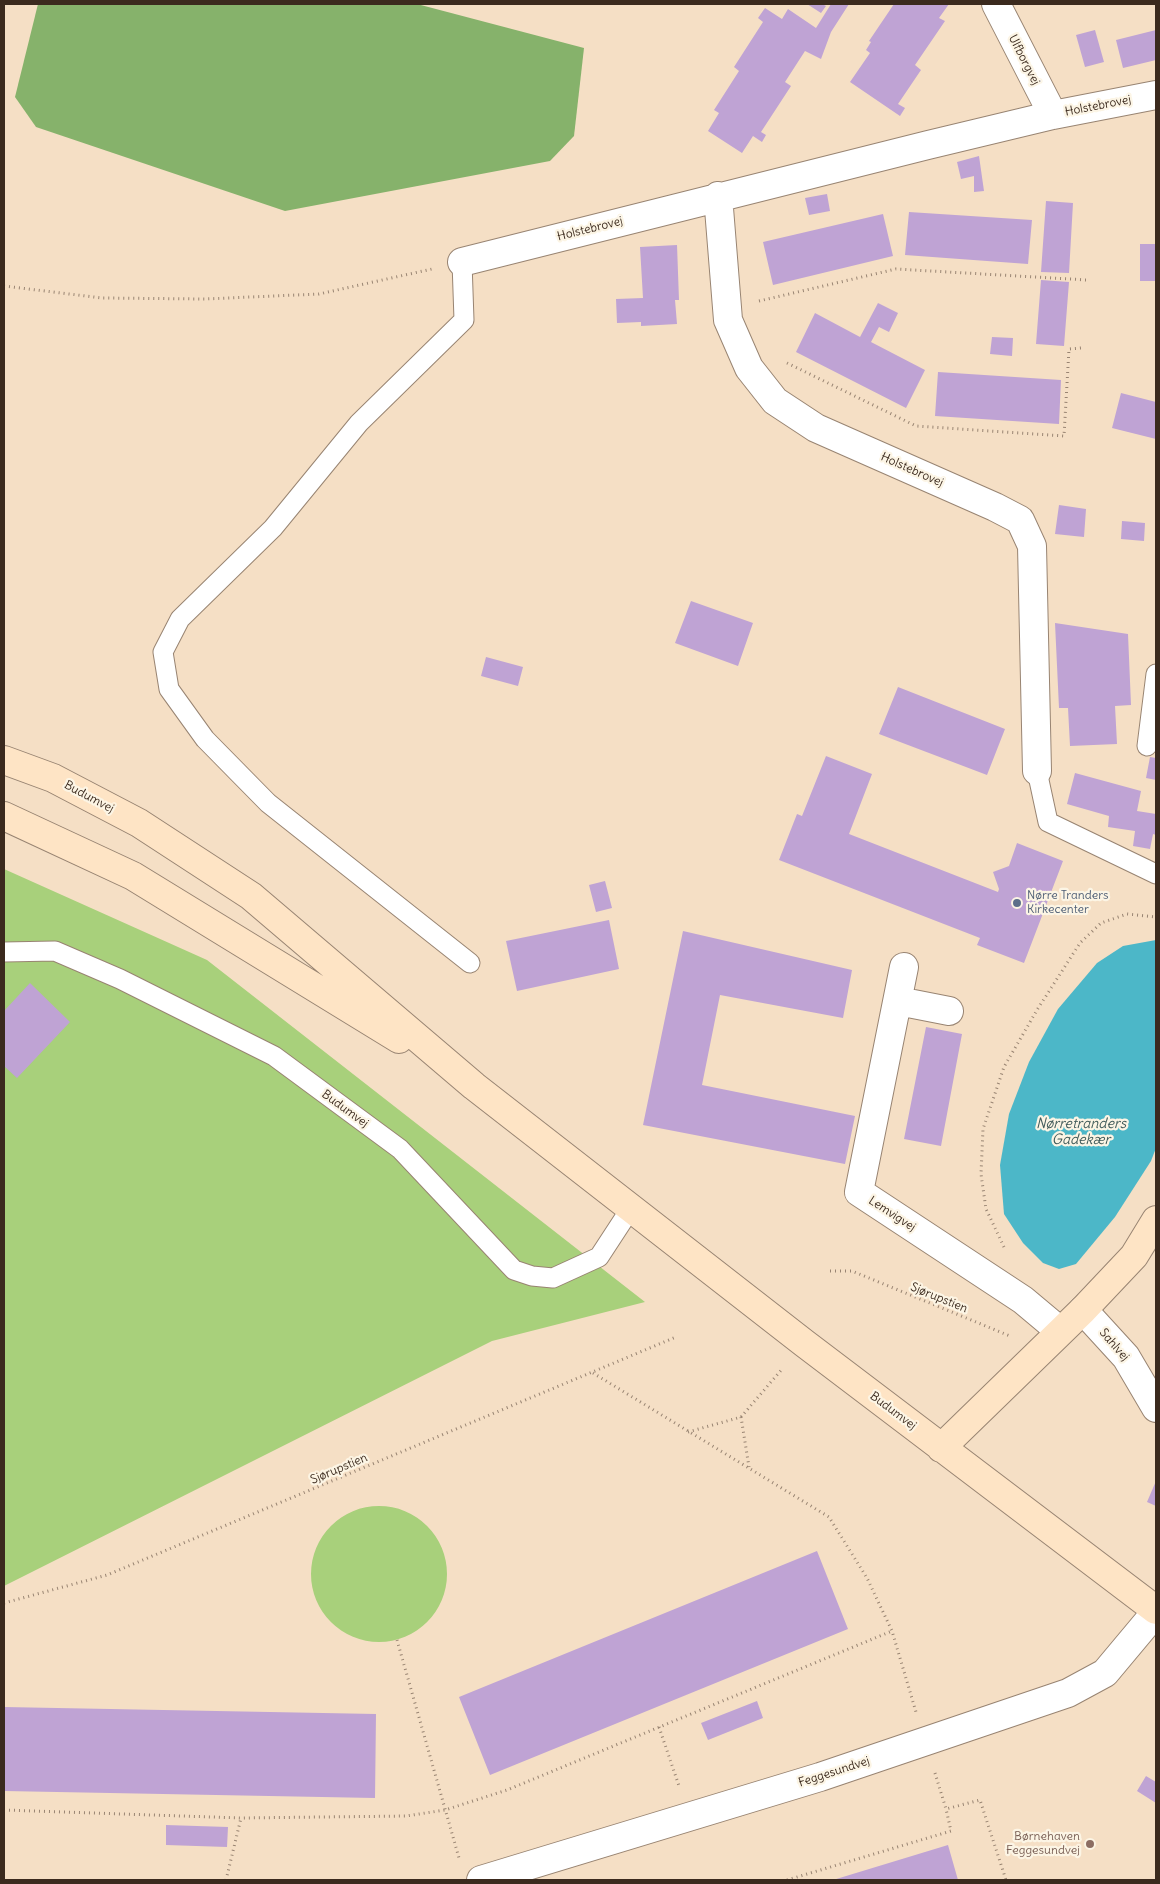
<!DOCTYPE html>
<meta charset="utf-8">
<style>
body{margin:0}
#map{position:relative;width:1160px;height:1884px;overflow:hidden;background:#f5dfc5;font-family:Delius,sans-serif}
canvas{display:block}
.frame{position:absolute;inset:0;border:5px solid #3b2a1e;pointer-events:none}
</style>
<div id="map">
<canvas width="1160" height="1884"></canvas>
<div class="frame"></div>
</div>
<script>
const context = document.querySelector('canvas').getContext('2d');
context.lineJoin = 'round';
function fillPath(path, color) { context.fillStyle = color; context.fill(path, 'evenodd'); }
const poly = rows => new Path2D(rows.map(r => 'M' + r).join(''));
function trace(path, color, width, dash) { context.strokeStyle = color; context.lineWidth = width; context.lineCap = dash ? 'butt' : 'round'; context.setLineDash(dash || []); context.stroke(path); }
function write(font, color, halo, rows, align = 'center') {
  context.font = font + ' Delius,sans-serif'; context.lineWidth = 4.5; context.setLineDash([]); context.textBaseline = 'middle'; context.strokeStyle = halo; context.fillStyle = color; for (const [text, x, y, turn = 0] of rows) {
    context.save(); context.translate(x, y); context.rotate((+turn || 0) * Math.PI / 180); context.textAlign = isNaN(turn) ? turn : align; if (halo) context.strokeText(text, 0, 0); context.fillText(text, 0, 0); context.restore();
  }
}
fillPath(poly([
 [4,869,207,960,645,1302,492,1341,4,1586],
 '311 1574a68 68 0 1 1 136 0a68 68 0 1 1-136 0Z'
]), '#a8d07b');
fillPath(poly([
 [38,4,417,4,584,48,574,136,550,161,285,211,36,127,15,97]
]), '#86b26b');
fillPath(poly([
 [1156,940,1156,1148,1151,1161,1115,1217,1076,1264,1059,1269,1043,1263,1023,1243,1004,1214,1000,1165,1009,1114,1029,1062,1058,1009,1097,963,1123,946]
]), '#4cb7c8');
fillPath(poly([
 [807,4,822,4,826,6,821,13],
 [831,4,849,4,831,32,821,59,805,51,785,82,791,86,761,132,766,135,762,142,753,136,742,153,708,131,719,113,714,110,739,71,734,67,763,22,758,18,765,8,782,19,788,9,816,28],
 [894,4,949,4,939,18,945,21,915,65,921,70,898,104,905,108,900,116,850,82,870,53,866,50,871,42,869,41],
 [1095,30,1104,62,1085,67,1076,35],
 [1156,30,1156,60,1123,68,1116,40],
 [979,156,984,191,974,192,974,176,961,179,957,162],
 [827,194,830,211,809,215,805,198],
 [1046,201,1073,203,1069,273,1041,272],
 [909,212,1032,220,1028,264,905,255],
 [883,214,893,256,773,285,763,242],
 [1140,244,1156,244,1156,281,1140,281],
 [677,245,679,300,675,300,677,324,641,326,641,322,617,323,616,299,643,298,640,247],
 [1041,280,1069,282,1064,346,1036,344],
 [878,303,898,313,889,332,879,327,871,342,925,370,906,408,796,352,815,313,860,337],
 [992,337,1013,338,1012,356,990,354],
 [938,372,1061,380,1059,424,935,416],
 [1121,393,1156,402,1156,439,1112,428],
 [1059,505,1086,509,1084,537,1055,534],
 [1122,521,1145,523,1144,541,1121,539],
 [691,601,753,623,738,666,675,643],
 [1055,623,1128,634,1131,705,1115,706,1117,744,1070,746,1068,708,1059,708],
 [486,657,523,667,518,686,481,676],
 [898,687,1005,729,987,775,879,734],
 [826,756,872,774,849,834,998,892,999,889,993,872,1009,866,1017,843,1063,861,1024,963,977,945,980,938,779,860,797,814,802,816],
 [1150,757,1156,758,1156,780,1146,778],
 [1075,773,1141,791,1137,811,1156,814,1156,835,1153,834,1150,849,1133,846,1135,831,1108,827,1109,816,1067,804],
 [605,881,612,908,596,912,589,885],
 [609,920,619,969,517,991,506,941],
 [683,931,852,970,843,1018,720,995,702,1085,855,1116,845,1164,643,1125],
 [30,983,70,1022,17,1078,4,1066,4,1011],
 [926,1027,962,1034,941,1146,904,1139],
 [1156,1481,1156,1506,1147,1502],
 [817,1551,848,1629,490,1775,459,1697],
 [757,1701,763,1718,708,1740,701,1723],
 [4,1707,376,1714,375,1798,4,1791],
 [1146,1776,1156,1782,1156,1803,1137,1791],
 [166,1825,228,1827,227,1847,166,1845],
 [948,1845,958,1880,833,1880]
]), '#bfa3d4');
const lane = poly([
 [462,262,464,320,359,423,273,528,180,619,163,652,169,689,205,739,268,803,470,963],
 [1147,746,1156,674],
 [1037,771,1048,822,1156,874],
 [4,952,55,951,120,979,274,1056,400,1149,514,1270,532,1276,553,1278,599,1257,631,1208]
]);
const street = poly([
 [996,4,1053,115],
 [718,196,728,320,749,368,775,401,816,428,995,507,1020,520,1032,546,1037,771],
 [462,262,928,145,1053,115,1156,95],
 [904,967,859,1192,1023,1300,1060,1331],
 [898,1001,949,1011],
 [1083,1310,1126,1357,1156,1408],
 [481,1880,820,1777,1068,1693,1105,1673,1156,1612]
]);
const secondary = poly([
 [4,760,53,778,139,823,251,896,474,1086,804,1343,1156,1610],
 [4,816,133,876,399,1039],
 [941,1448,1083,1310,1134,1256,1156,1220]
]);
trace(lane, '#988472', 21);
trace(street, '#988472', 30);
trace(secondary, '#988472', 30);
trace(poly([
 [4,286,102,298,205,299,319,294,432,269],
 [759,301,896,269,1087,280],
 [787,363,916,426,1064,436,1069,349,1081,348],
 [1004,1247,986,1209,981,1174,983,1129,1004,1067,1037,1010,1080,943,1101,923,1127,914,1156,917],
 [830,1271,852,1271,1010,1336],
 [593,1373,829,1517,867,1578,892,1631,916,1712],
 [741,1417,783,1368],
 [688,1432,741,1417,749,1467],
 [4,1603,107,1575,676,1337],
 [397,1640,459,1858],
 [659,1727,679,1786],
 [935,1773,946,1809,980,1800,1006,1880],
 [4,1810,241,1818,406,1816,445,1810,507,1790,892,1631],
 [226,1880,241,1818],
 [787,1880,951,1831,946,1809]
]), '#988472', 3, [1, 4]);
trace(lane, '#fff', 19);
trace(street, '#fff', 28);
trace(secondary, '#fee4c5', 28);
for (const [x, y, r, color] of [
 [1017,903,5,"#5c6f8a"],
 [1090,1844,5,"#8d6e63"]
]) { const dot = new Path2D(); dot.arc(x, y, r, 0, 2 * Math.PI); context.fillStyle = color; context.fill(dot); trace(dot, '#fcf5e5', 2); }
write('12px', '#3b2a1e', '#fcf5e5', [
 ["Ulfborgvej",1024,60,63],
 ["Holstebrovej",1098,106,-11],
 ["Holstebrovej",590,229,-14],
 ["Holstebrovej",912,470,24],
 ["Budumvej",89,797,28],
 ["Budumvej",345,1109,36],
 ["Lemvigvej",892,1214,33],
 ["Sjørupstien",939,1298,22],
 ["Sahlvej",1114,1345,49],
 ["Budumvej",893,1411,37],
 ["Sjørupstien",339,1469,-23],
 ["Feggesundvej",834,1772,-18]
]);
write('12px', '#4e5e75', '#fcf5e5', [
 ["Nørre Tranders",1027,896],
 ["Kirkecenter",1027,910]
], 'left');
write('12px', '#785e54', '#fcf5e5', [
 ["Børnehaven",1080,1837],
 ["Feggesundvej",1080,1851]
], 'right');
write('italic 14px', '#415b5a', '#fcf5e5', [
 ["Nørretranders",1081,1124],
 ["Gadekær",1081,1140]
]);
</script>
